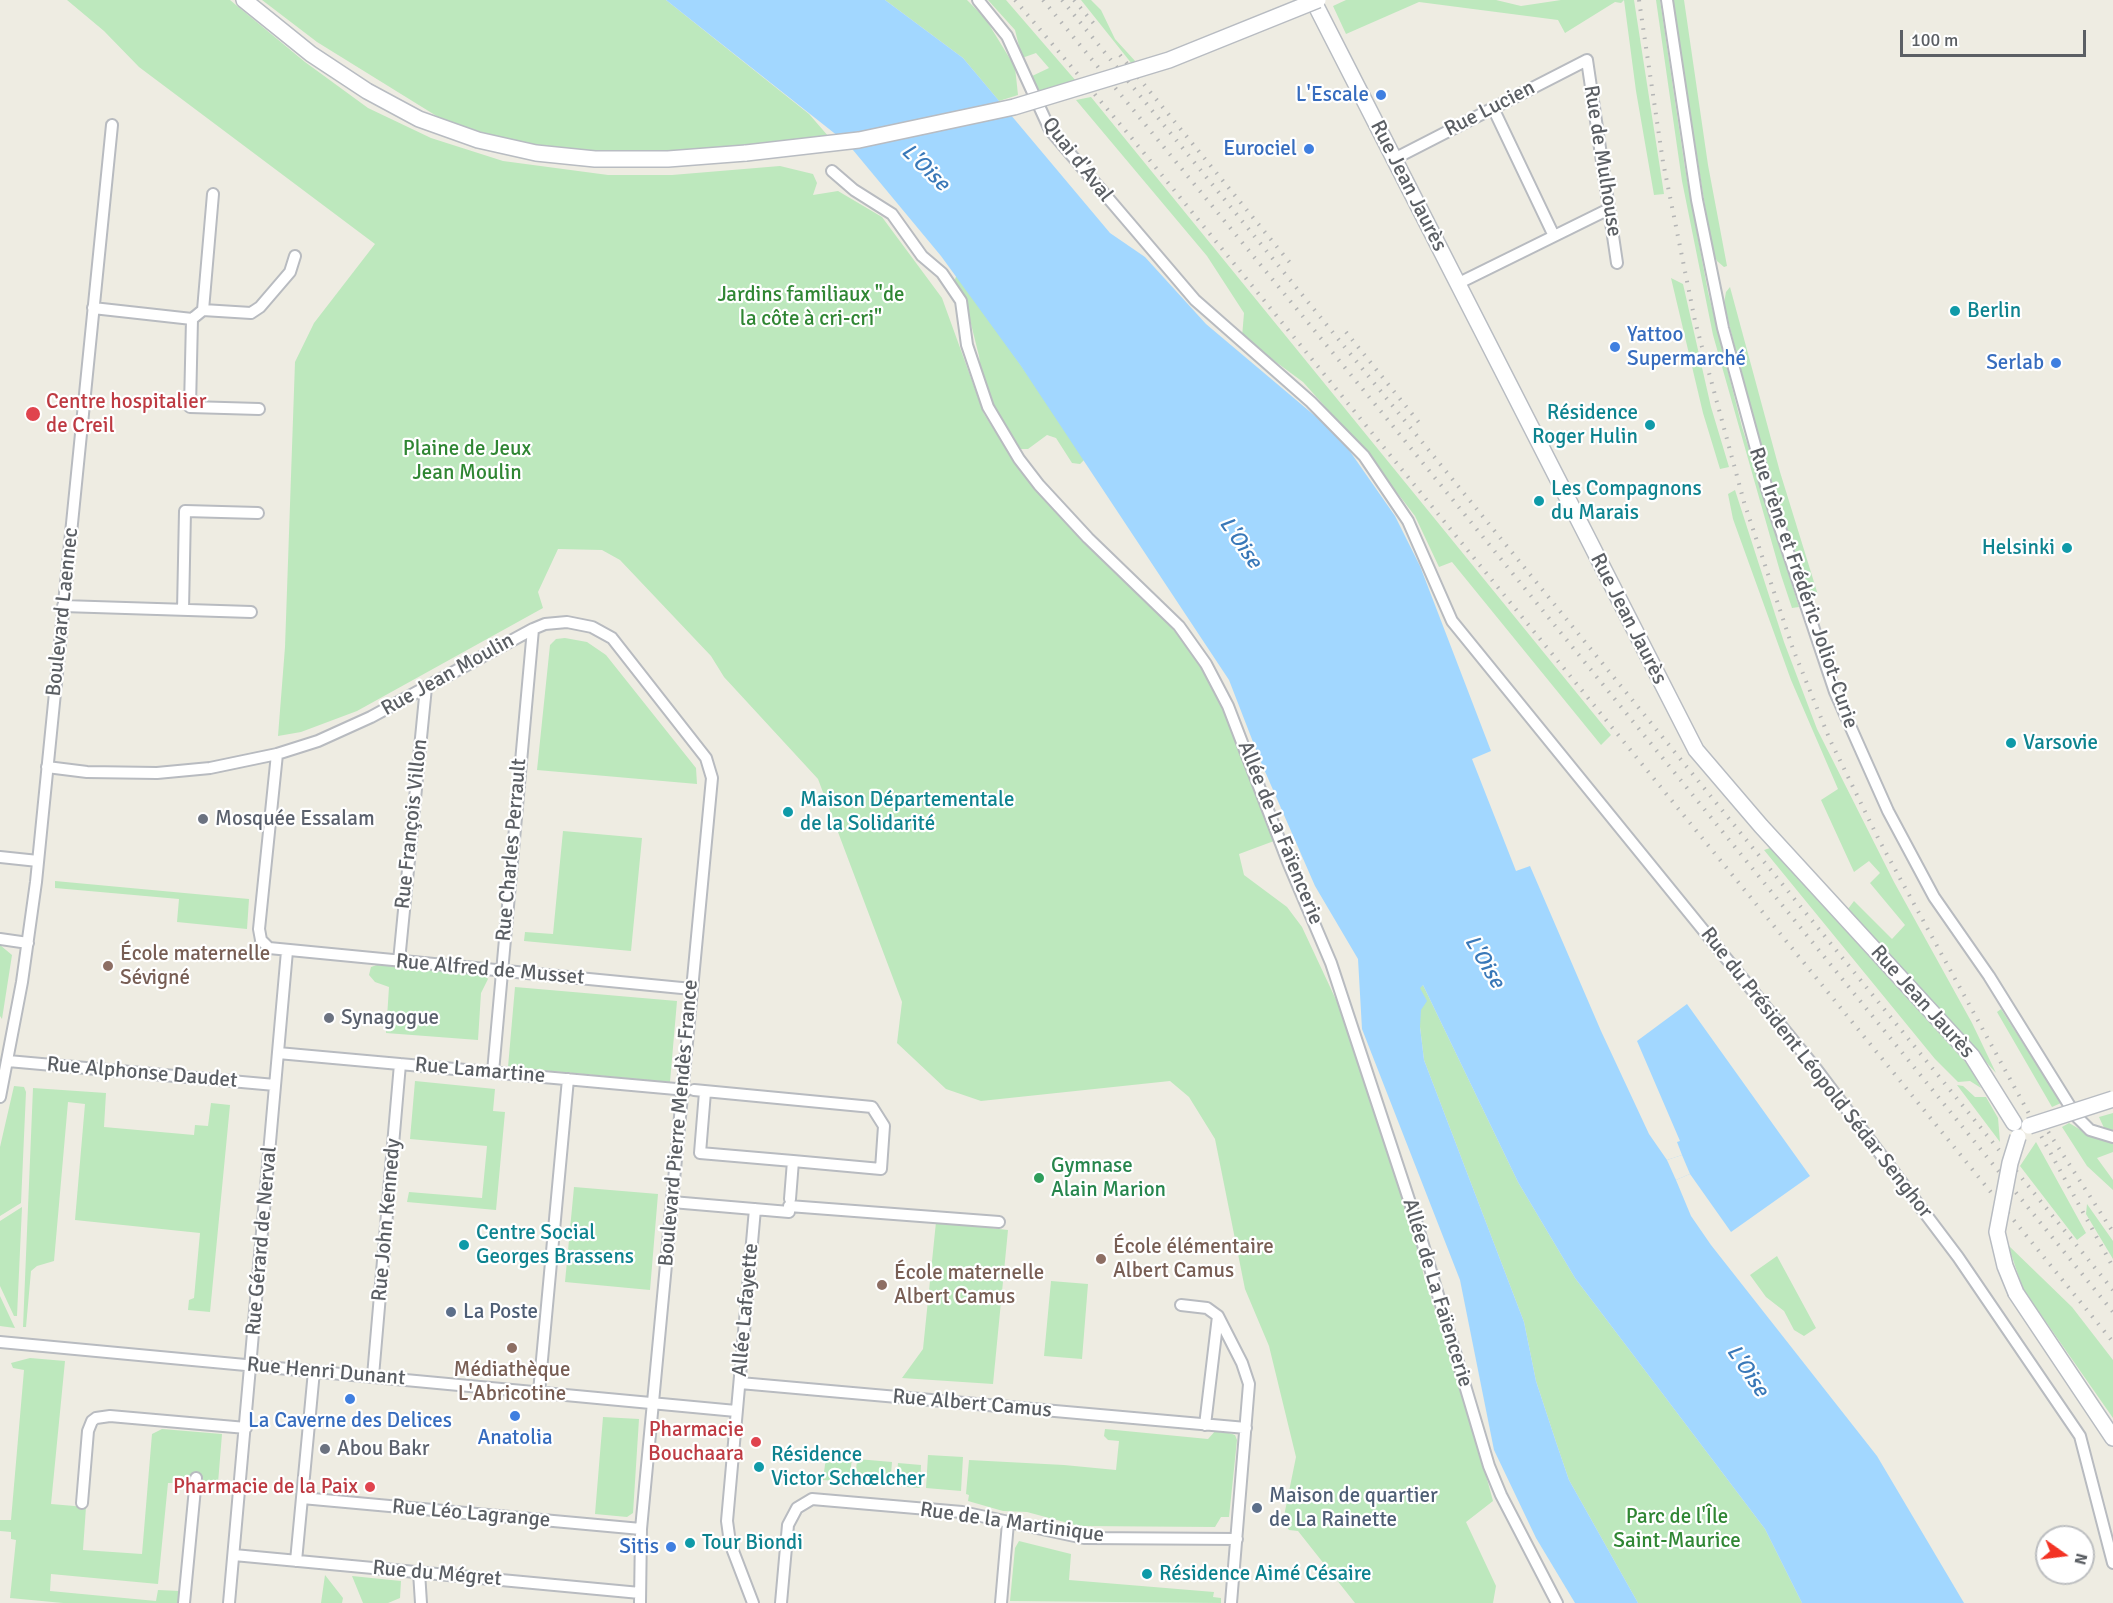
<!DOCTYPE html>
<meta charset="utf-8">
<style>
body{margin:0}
#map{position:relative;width:2113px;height:1603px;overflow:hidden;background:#eeece2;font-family:Signika,sans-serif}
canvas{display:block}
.north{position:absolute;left:2035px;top:1525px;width:60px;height:60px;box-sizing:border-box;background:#fff;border:2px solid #bdbfc1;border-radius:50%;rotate:104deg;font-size:16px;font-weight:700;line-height:24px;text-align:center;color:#5b5f64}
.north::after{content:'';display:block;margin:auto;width:21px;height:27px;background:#f33324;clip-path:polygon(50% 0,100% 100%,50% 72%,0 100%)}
.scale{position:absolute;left:1900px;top:30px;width:186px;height:27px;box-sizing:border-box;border:3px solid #5b5f64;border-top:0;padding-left:8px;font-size:18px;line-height:21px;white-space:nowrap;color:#5b5f64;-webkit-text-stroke:4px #fff;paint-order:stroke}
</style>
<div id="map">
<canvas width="2113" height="1603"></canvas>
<div class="north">N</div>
<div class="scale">100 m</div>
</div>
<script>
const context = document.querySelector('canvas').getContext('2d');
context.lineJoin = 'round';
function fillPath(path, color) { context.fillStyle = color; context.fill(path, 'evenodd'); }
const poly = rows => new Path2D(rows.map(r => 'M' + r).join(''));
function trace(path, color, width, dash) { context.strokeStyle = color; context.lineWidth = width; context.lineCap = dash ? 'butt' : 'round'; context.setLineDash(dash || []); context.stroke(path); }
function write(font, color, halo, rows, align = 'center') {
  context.font = font + ' Signika,sans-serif'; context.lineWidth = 4.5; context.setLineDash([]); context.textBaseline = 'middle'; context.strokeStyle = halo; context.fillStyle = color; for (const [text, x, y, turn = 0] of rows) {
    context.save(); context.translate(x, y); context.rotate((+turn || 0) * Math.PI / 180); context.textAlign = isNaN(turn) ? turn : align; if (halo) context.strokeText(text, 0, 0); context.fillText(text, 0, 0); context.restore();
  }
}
fillPath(poly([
 [67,0,230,0,305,62,368,108,431,138,503,161,608,175,672,175,780,166,813,174,817,183,813,195,838,191,882,217,942,298,984,414,1021,472,1188,645,1214,690,1239,745,1274,841,1239,854,1244,875,1287,907,1302,927,1338,1004,1414,1229,1424,1277,1464,1395,1493,1501,1466,1522,1496,1586,1493,1603,1355,1603,1298,1531,1289,1530,1283,1521,1296,1457,1269,1346,1245,1289,1215,1139,1189,1097,1170,1081,981,1101,946,1089,897,1043,902,1002,818,779,724,677,711,656,620,560,602,550,558,549,538,592,543,608,357,711,301,732,278,736,285,647,295,362,314,323,375,244,139,67,104,31],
 [262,0,666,0,809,114,829,137,675,152,608,153,538,146,504,139,443,120,317,42],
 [885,0,967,0,985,18,1015,67,1018,95,999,101,963,58],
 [988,0,1006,0,1076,81,1036,92,1030,77,1049,68,1036,53,1022,58,1015,30],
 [1081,0,1091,0,1101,10,1115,39,1136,62,1132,64],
 [1346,0,1496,0,1521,6,1561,0,1634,0,1664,194,1654,195,1636,91,1624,0,1621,3,1615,2,1565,33,1558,20,1419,2,1346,34,1333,6],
 [1656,0,1660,0,1685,168,1708,292,1742,427,1799,607,1792,608,1781,575,1713,335,1682,181],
 [1672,0,1684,0,1708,165,1727,266,1724,267,1717,261,1712,250],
 [1091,97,1611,735,1601,745,1452,562,1439,567,1415,516,1365,451,1303,382,1242,337,1244,313,1207,256,1076,100],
 [957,274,1086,458,1080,464,1072,463,1056,438,1047,435,1028,449,1020,449,1008,441,984,397,979,356,968,312,956,294,954,282],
 [1671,278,1683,284,1711,407,1729,467,1720,469,1703,413],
 [1730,287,1780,472,1818,595,1808,598,1771,484,1737,356,1724,303,1726,292],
 [1735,490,1784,642,1817,729,1894,882,1972,1023,1996,1073,1848,909,1854,901,1892,939,1905,925,1870,883,1880,873,1869,861,1854,872,1821,800,1838,789,1791,680,1733,519,1728,494],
 [565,638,587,642,606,655,696,768,697,784,537,770,550,645,556,639],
 [563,831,642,838,631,951,524,941,525,932,553,934],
 [1770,848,1970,1067,1981,1088,1970,1081,1958,1082,1935,1059,1764,850],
 [55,881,249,899,247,929,177,922,179,899,55,888],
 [0,945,12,955,2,1019,0,1016],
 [377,965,484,974,488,979,481,993,478,1040,386,1033,389,987,375,982,369,975,371,967],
 [1423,985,1518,1182,1575,1278,1765,1529,1802,1603,1638,1603,1569,1480,1556,1442,1536,1381,1524,1322,1424,1060,1420,1027,1420,987],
 [515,987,677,1001,670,1082,508,1067],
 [2001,1009,2061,1103,2052,1107,1997,1012],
 [415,1081,495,1089,493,1111,505,1112,496,1210,407,1202,409,1192,482,1198,487,1146,410,1139],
 [1957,1085,1963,1086,1975,1097,1986,1097,1998,1118,2000,1142],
 [14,1086,24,1087,26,1092,21,1203,0,1216,0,1147],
 [33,1088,106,1093,104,1127,194,1135,195,1125,208,1126,211,1103,230,1105,210,1312,188,1310,189,1300,194,1298,200,1233,75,1220,85,1104,68,1102,54,1261,37,1266,31,1271,26,1327,23,1327],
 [2113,1113,2113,1131,2105,1130,2099,1117],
 [2069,1123,2093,1137,2113,1143,2113,1152,2097,1158,2113,1180,2113,1190,2087,1166,2062,1127],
 [2036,1142,2086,1233,2077,1240,2020,1166],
 [574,1187,658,1194,650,1290,565,1282],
 [2087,1204,2113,1241,2113,1259,2086,1214],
 [22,1207,17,1316,14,1316,0,1286,0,1221],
 [936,1222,1008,1230,993,1384,902,1378,923,1349],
 [2008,1245,2072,1307,2113,1360,2113,1418,2023,1289],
 [1777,1256,1816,1328,1804,1336,1794,1330,1784,1311,1766,1297,1750,1275],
 [1051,1281,1088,1284,1082,1359,1044,1356],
 [0,1296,15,1328,0,1326],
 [30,1358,65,1361,51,1504,86,1507,83,1550,142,1554,152,1434,162,1429,222,1434,218,1483,168,1483,158,1584,51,1574,50,1591,156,1601,158,1590,180,1591,179,1603,63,1603,10,1598,16,1540,11,1539,11,1532,0,1531,0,1520,11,1520,24,1370,13,1368,11,1363],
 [603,1417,639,1419,633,1513,627,1517,595,1514],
 [1105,1429,1208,1439,1217,1429,1235,1435,1237,1440,1229,1517,1221,1517,1215,1527,1079,1526,1027,1512,1003,1511,968,1501,969,1495,966,1494,969,1460,1064,1465,1116,1470,1119,1441,1108,1440,1104,1436],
 [928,1455,963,1457,961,1491,926,1488],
 [826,1457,852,1459,849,1482,823,1480],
 [857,1459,892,1462,890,1486,855,1483],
 [898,1463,921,1465,920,1488,896,1486],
 [1019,1541,1071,1554,1069,1580,1214,1592,1213,1597,1221,1598,1221,1603,1010,1601,1015,1548],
 [325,1575,343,1598,342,1603,321,1603],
 [352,1576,401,1581,400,1598,388,1603,363,1603]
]), '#bde8bd');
fillPath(poly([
 [666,0,885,0,963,58,1110,233,1145,257,1206,324,1321,421,1349,450,1395,516,1420,566,1491,751,1472,759,1516,871,1530,866,1601,1031,1649,1134,1667,1160,1682,1155,1677,1142,1680,1141,1637,1041,1687,1004,1810,1176,1731,1232,1690,1174,1676,1180,1691,1216,1711,1245,1877,1456,1964,1603,1802,1603,1765,1529,1575,1278,1518,1182,1423,985,1420,988,1427,1001,1421,1010,1420,1027,1424,1060,1524,1322,1536,1381,1556,1442,1569,1480,1638,1603,1575,1603,1536,1538,1494,1450,1460,1280,1362,1029,1358,959,1315,886,1260,760,1229,680,1021,366,941,256,848,144]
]), '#a2d7ff');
fillPath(poly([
 [1682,1155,1690,1174,1676,1180,1667,1160]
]), '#eeece2');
const street = poly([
 [978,0,1007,36,1050,130,1195,300,1311,402,1364,456,1408,521,1452,621,1817,1070,1958,1257,2080,1436,2113,1563],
 [1667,0,1697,200,1723,328,1767,489,1835,692,1888,811,1934,897,1989,976,2076,1116,2090,1130,2113,1137],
 [1493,108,1554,236],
 [1394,159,1587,60,1617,263],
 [832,171,854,190,892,214,922,256,942,273,961,301,967,345,988,407,1019,459,1039,485,1088,538,1179,626,1206,664,1228,706,1288,862,1331,963,1416,1221,1489,1466,1501,1495,1557,1603],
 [1457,284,1609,209],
 [93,308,192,319,203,310,251,313,260,307,290,272,295,256],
 [203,310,213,194],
 [192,319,190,407,259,409],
 [63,606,251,612],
 [183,610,185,511,258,513],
 [277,754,259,929,261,940,269,948,692,989],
 [47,767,87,772,157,773,210,768,277,754,318,741,371,717,533,629,545,624,567,622,592,627,612,638,706,758,712,778,641,1529,640,1603],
 [0,857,38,861],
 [0,939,28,943],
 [399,961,426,687],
 [278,1053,687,1090],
 [8,1061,275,1085],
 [493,1072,533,629],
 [694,1090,872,1107,884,1126,881,1169,793,1161,790,1199],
 [705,1092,700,1153,793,1161],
 [0,1097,22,982,36,882,112,125],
 [672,1202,789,1212,789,1206,999,1222],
 [1181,1305,1207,1308,1218,1316,1242,1363,1249,1384,1231,1603],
 [0,1342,736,1411],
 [373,1376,400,1064],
 [740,1383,1246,1428],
 [539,1392,568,1079],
 [1205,1425,1218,1316],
 [302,1498,641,1529],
 [82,1503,88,1431,92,1421,96,1418,110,1416,246,1428],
 [234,1555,640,1593],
 [296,1561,314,1371],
 [419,1572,421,1603],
 [184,1603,196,1478],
 [229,1603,287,951],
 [753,1603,730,1543,727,1521,755,1209],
 [781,1603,788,1525,797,1508,812,1499,962,1512,1084,1538,1237,1539],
 [1001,1603,1008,1523]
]);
const secondary = poly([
 [244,0,311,54,367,91,419,119,478,140,536,153,595,159,668,159,746,153],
 [1313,0,1696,750,1761,826,1972,1056,2014,1123],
 [2016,1293,2113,1438]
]);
trace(street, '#b8bbc0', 14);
trace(secondary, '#b8bcc2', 18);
trace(street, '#fff', 10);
trace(secondary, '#fff', 15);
trace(poly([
 [1015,0,1130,136,2113,1342],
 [1043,0,1383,414,2113,1312],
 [1062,0,2113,1290],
 [1074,0,1095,25],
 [1639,0,1663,162,1695,321,1744,502,1793,649,1830,740,1879,840,2113,1267],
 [1120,55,1291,264],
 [1346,332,1421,425],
 [2038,1116,2113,1232]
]), '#b4b5b5', 4, [1.5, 8]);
const secondaryBridge = poly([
 [746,153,859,140,1014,107,1169,60,1318,0],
 [2029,1126,2113,1099],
 [2016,1293,2005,1266,1997,1232,2010,1163,2018,1137]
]);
trace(secondaryBridge, '#b8bcc2', 18, []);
trace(secondaryBridge, '#fff', 15);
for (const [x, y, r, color] of [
 [1381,95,6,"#3f7fe0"],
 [1309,149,6,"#3f7fe0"],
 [1955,311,6,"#0f9aa8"],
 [1615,347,6,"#3f7fe0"],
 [2056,363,6,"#3f7fe0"],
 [33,414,8,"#e0444e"],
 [1650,425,6,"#0f9aa8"],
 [1539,501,6,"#0f9aa8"],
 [2067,548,6,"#0f9aa8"],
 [2011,743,6,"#0f9aa8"],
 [788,812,6,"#0f9aa8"],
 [203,819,6,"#6b7280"],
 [108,966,6,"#8d6e63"],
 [329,1018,6,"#6b7280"],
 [1039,1178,6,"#2e9e5b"],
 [464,1245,6,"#0f9aa8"],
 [1101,1259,6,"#8d6e63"],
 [882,1285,6,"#8d6e63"],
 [451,1312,6,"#5c6f8a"],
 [512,1348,6,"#8d6e63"],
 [350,1399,6,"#3f7fe0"],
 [515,1416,6,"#3f7fe0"],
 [756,1442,6,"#e0444e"],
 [325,1449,6,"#6b7280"],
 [759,1467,6,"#0f9aa8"],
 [370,1487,6,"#e0444e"],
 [1257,1508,6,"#5c6f8a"],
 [690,1543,6,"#0f9aa8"],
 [671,1547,6,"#3f7fe0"],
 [1147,1574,6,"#0f9aa8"]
]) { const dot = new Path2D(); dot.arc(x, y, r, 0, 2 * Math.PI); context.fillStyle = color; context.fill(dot); trace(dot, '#fff', 2); }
write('21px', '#366cbe', '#fff', [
 ["L'Escale",1369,95],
 ["Eurociel",1297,149],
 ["Yattoo",1627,335,"left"],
 ["Supermarché",1627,359,"left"],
 ["Serlab",2044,363],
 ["La Caverne des Delices",350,1421,"center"],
 ["Anatolia",515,1438,"center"],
 ["Sitis",659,1547]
], 'right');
write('21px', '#5b5f64', '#fff', [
 ["Rue Lucien",1490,109,-27],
 ["Quai d'Aval",1077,160,52],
 ["Rue de Mulhouse",1602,161,81],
 ["Rue Jean Jaurès",1408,186,63],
 ["Rue Irène et Frédéric Joliot-Curie",1803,588,71],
 ["Boulevard Laennec",63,612,-84],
 ["Rue Jean Jaurès",1628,619,63],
 ["Rue Jean Moulin",448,675,-29],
 ["Rue François Villon",412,824,-84],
 ["Allée de La Faïencerie",1280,833,68],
 ["Rue Charles Perrault",512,850,-85],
 ["Rue Alfred de Musset",490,970,5],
 ["Rue Jean Jaurès",1922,1002,48],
 ["Rue Lamartine",480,1071,5],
 ["Rue Alphonse Daudet",142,1073,5],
 ["Rue du Président Léopold Sédar Senghor",1816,1073,52],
 ["Boulevard Pierre Mendès France",679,1123,-85],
 ["Rue John Kennedy",387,1220,-85],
 ["Rue Gérard de Nerval",262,1241,-85],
 ["Allée de La Faïencerie",1437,1293,73],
 ["Allée Lafayette",746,1310,-85],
 ["Rue Henri Dunant",326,1372,5],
 ["Rue Albert Camus",972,1404,5],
 ["Rue Léo Lagrange",471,1514,5],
 ["Rue de la Martinique",1012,1523,8],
 ["Rue du Mégret",437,1574,5]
]);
write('21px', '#2f8633', '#fff', [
 ["Jardins familiaux \"de",811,295],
 ["la côte à cri-cri\"",811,319],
 ["Plaine de Jeux",467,449],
 ["Jean Moulin",467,473],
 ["Parc de l'Île",1677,1517],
 ["Saint-Maurice",1677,1541]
]);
write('21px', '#0d838f', '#fff', [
 ["Berlin",1967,311],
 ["Résidence",1638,413,"right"],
 ["Roger Hulin",1638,437,"right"],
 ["Les Compagnons",1551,489],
 ["du Marais",1551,513],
 ["Helsinki",2055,548,"right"],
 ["Varsovie",2023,743],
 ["Maison Départementale",800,800],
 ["de la Solidarité",800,824],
 ["Centre Social",476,1233],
 ["Georges Brassens",476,1257],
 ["Résidence",771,1455],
 ["Victor Schœlcher",771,1479],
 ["Tour Biondi",702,1543],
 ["Résidence Aimé Césaire",1159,1574]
], 'left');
write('21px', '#be3a42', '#fff', [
 ["Centre hospitalier",46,402,"left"],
 ["de Creil",46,426,"left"],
 ["Pharmacie",744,1430],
 ["Bouchaara",744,1454],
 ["Pharmacie de la Paix",358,1487]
], 'right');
write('21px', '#5b616d', '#fff', [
 ["Mosquée Essalam",215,819],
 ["Synagogue",341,1018],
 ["Abou Bakr",337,1449]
], 'left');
write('21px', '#785e54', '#fff', [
 ["École maternelle",120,954],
 ["Sévigné",120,978],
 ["École élémentaire",1113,1247],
 ["Albert Camus",1113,1271],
 ["École maternelle",894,1273],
 ["Albert Camus",894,1297],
 ["Médiathèque",512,1370,"center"],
 ["L'Abricotine",512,1394,"center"]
], 'left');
write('21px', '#27864d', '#fff', [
 ["Gymnase",1051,1166],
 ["Alain Marion",1051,1190]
], 'left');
write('21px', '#4e5e75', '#fff', [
 ["La Poste",463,1312],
 ["Maison de quartier",1269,1496],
 ["de La Rainette",1269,1520]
], 'left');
write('italic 22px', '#3978b8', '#fff', [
 ["L'Oise",925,168,44],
 ["L'Oise",1240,543,55],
 ["L'Oise",1484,962,59],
 ["L'Oise",1747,1371,56]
]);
</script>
